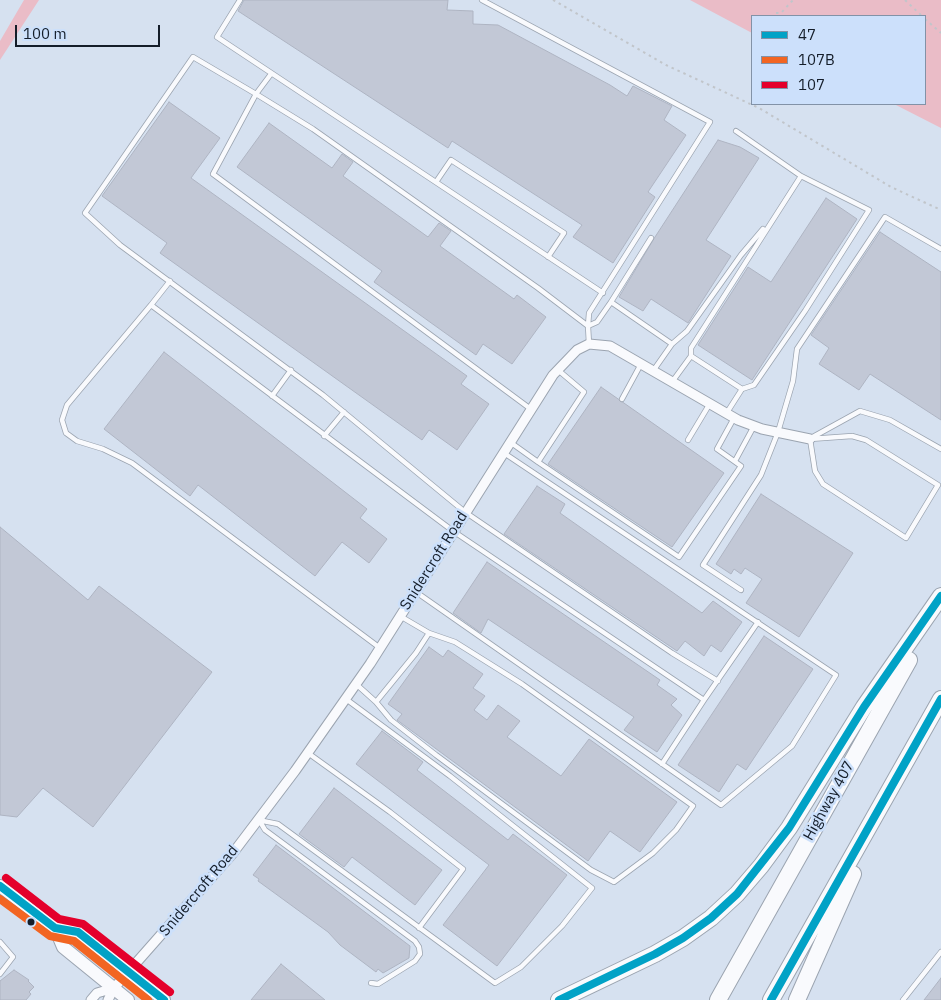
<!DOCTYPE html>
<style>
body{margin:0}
#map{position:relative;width:941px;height:1000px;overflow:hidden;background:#d6e1f0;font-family:"IBM Plex Sans",sans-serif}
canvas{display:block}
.legend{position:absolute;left:751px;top:15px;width:175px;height:90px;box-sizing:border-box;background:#cce0fb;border:1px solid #8292a7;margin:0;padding:6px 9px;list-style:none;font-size:15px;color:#141d29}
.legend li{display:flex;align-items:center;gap:10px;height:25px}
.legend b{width:25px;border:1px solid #8292a7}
.scale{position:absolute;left:15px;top:25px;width:145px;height:22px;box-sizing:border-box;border:2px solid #141d29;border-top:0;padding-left:6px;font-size:15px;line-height:18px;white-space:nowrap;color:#141d29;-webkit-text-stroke:4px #cce0fb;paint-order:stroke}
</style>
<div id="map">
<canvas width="941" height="1000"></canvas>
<ul class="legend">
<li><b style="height:6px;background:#01a2c6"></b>47</li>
<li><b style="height:6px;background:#f26522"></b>107B</li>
<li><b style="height:6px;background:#e4002b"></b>107</li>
</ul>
<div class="scale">100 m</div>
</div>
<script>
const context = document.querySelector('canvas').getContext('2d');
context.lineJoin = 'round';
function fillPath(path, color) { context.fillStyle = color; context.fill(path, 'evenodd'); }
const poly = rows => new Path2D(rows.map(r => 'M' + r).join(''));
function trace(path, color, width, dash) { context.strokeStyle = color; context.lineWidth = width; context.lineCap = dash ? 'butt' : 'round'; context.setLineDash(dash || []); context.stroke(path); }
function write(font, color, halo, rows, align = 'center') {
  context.font = font + ' "IBM Plex Sans",sans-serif'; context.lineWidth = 5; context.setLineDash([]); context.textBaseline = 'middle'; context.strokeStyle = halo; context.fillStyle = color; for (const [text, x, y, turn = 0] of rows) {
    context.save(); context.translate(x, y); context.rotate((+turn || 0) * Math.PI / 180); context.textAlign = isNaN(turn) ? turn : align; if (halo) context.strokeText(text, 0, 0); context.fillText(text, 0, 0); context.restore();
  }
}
fillPath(poly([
 [24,0,39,0,0,60,0,41],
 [690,0,941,0,941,128,894,104,925,104,925,16,752,16,752,33]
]), '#eabcc7');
const building = poly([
 [244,0,448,0,447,10,473,11,473,24,498,25,610,85,627,96,633,86,672,106,664,120,686,135,648,192,655,197,613,263,573,237,582,225,452,141,448,148,238,11,244,0],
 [169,102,220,138,191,178,467,376,461,384,489,404,457,450,429,430,422,440,160,253,167,243,102,196,169,102],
 [269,123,332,168,342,154,353,162,343,176,428,237,439,223,451,231,440,246,514,299,517,295,546,317,512,364,483,344,476,355,374,282,382,271,237,167,269,123],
 [718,140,740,147,759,158,706,240,731,256,688,323,651,299,643,311,619,297,655,237,718,140],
 [826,198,857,219,752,380,698,345,748,267,771,282,826,198],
 [880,232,941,272,941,420,870,374,859,390,819,364,829,348,811,335,880,232],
 [164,352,367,509,360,518,387,539,369,563,342,542,315,576,198,485,190,496,104,429,164,352],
 [601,387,724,473,672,547,548,464,601,387],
 [537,486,565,504,560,513,702,613,713,601,742,622,721,652,711,645,704,656,685,641,677,651,504,534,537,486],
 [761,494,853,553,799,637,746,603,762,579,745,568,741,574,734,569,731,574,716,564,761,494],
 [0,527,88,600,99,586,212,672,93,827,43,788,17,817,0,815,0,527],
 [487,562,660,680,657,685,677,699,671,705,682,715,657,752,624,730,634,717,488,619,481,633,453,613,487,562],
 [764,636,813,669,746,770,737,764,719,792,678,765,764,636],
 [429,647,443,657,448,650,483,674,473,688,485,696,474,710,487,720,498,705,520,721,507,737,561,776,589,739,677,802,640,852,610,831,588,861,397,720,402,714,388,704,429,647],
 [382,731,423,762,417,770,508,840,513,834,567,875,497,966,443,925,489,865,356,764,382,731],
 [334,788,442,870,415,905,352,857,344,867,299,834,334,788],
 [276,845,410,946,409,958,383,973,378,969,376,972,340,945,328,932,258,881,259,879,253,875,276,845],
 [281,964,325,1000,251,1000,281,964],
 [14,970,29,980,28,981,34,987,29,992,31,994,26,1000,0,1000,0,981,14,970],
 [941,978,941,1000,924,1000,941,978]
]);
fillPath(building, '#c2c8d6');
trace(building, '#aeb4c2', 1);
const lane = poly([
 [240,0,217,37,603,293],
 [482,0,710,122,589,313,588,326],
 [271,74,256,94,313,129,538,288,588,326],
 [736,131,801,176,869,210,805,311,754,385,742,389],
 [436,182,451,160,564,233,548,257],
 [611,302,651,238],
 [151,305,170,281],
 [589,344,588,326,597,322,611,302,672,344,653,371],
 [672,344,687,331,741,255,763,229],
 [691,356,691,348,801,176],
 [672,382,691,356,742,389,726,414],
 [272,396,291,370],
 [622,399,641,364],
 [532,410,213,174,256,94,193,57,85,213,120,245,323,395,465,512,672,653,718,681],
 [324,436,344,412],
 [852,436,866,440,938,485,906,538,823,484,815,471,810,439,852,436],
 [811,438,860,411,890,420,941,449],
 [688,440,709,405],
 [510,442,538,462,584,392,558,370],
 [735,461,754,426],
 [538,462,679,557,741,466,717,449,734,418],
 [741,590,703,565,761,475,778,432,793,381,797,349,885,217,941,249],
 [416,592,721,805,792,746,836,675,504,453],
 [380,648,132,463,103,449,77,441,66,433,62,420,67,405,151,305,453,531,704,700,662,764],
 [356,684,376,702,391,720,436,755,591,870,614,882,653,853,676,830,693,806,522,684,455,642,429,633,400,616],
 [704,700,758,622],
 [376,702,416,653,429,633],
 [308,753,390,812,463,869,419,928],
 [258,820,278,824,495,983,521,967,562,926,592,888,450,776,346,699],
 [259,820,265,830,415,941,419,947,420,954,415,961,378,984,371,983],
 [0,942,13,957,0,974],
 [903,1000,941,952]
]);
const street = poly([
 [91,1000,97,993,114,988],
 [108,1000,114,988,233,853,295,771,370,664,553,375,577,350,589,344,610,346,738,420,762,429,810,439]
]);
const secondary = poly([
 [0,886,55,928,78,932,164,1000],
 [55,928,63,947,128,1000]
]);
const highway = poly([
 [559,1000,655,954,683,938,711,918,737,894,761,866,789,828,864,707,941,596],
 [718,1000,909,660],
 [771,1000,941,699],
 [797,1000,853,874]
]);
trace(lane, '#9ba4b0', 6);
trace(street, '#9ba4b0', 11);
trace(secondary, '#9ba4b0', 14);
trace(highway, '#9ba4b0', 18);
trace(poly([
 [553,0,666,65,759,108,891,187,941,210],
 [905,0,922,16],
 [776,13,781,13,793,0],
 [925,19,941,33]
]), '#c1c5ca', 2, [2.5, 4]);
trace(lane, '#f9fafd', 4.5);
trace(street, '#f9fafd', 9);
trace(secondary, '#f9fafd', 12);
trace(highway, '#f9fafd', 16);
trace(poly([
 [0,886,55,928,78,932,164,1000],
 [559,1000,655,954,683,938,711,918,737,894,789,828,864,707,941,596],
 [771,1000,941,699]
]), '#01a2c6', 8);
trace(poly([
 [0,899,50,936,74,941,148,1000]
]), '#f26522', 8);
trace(poly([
 [6,878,59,919,83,924,170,992]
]), '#e4002b', 8);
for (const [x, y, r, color] of [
 [31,922,4.5,"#141d29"]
]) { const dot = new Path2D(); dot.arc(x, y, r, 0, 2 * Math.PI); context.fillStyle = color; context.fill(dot); trace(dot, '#cce0fb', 2); }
write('15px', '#141d29', '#cce0fb', [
 ["Snidercroft Road",434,561,-58],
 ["Highway 407",829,801,-61],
 ["Snidercroft Road",199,891,-50]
]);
</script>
